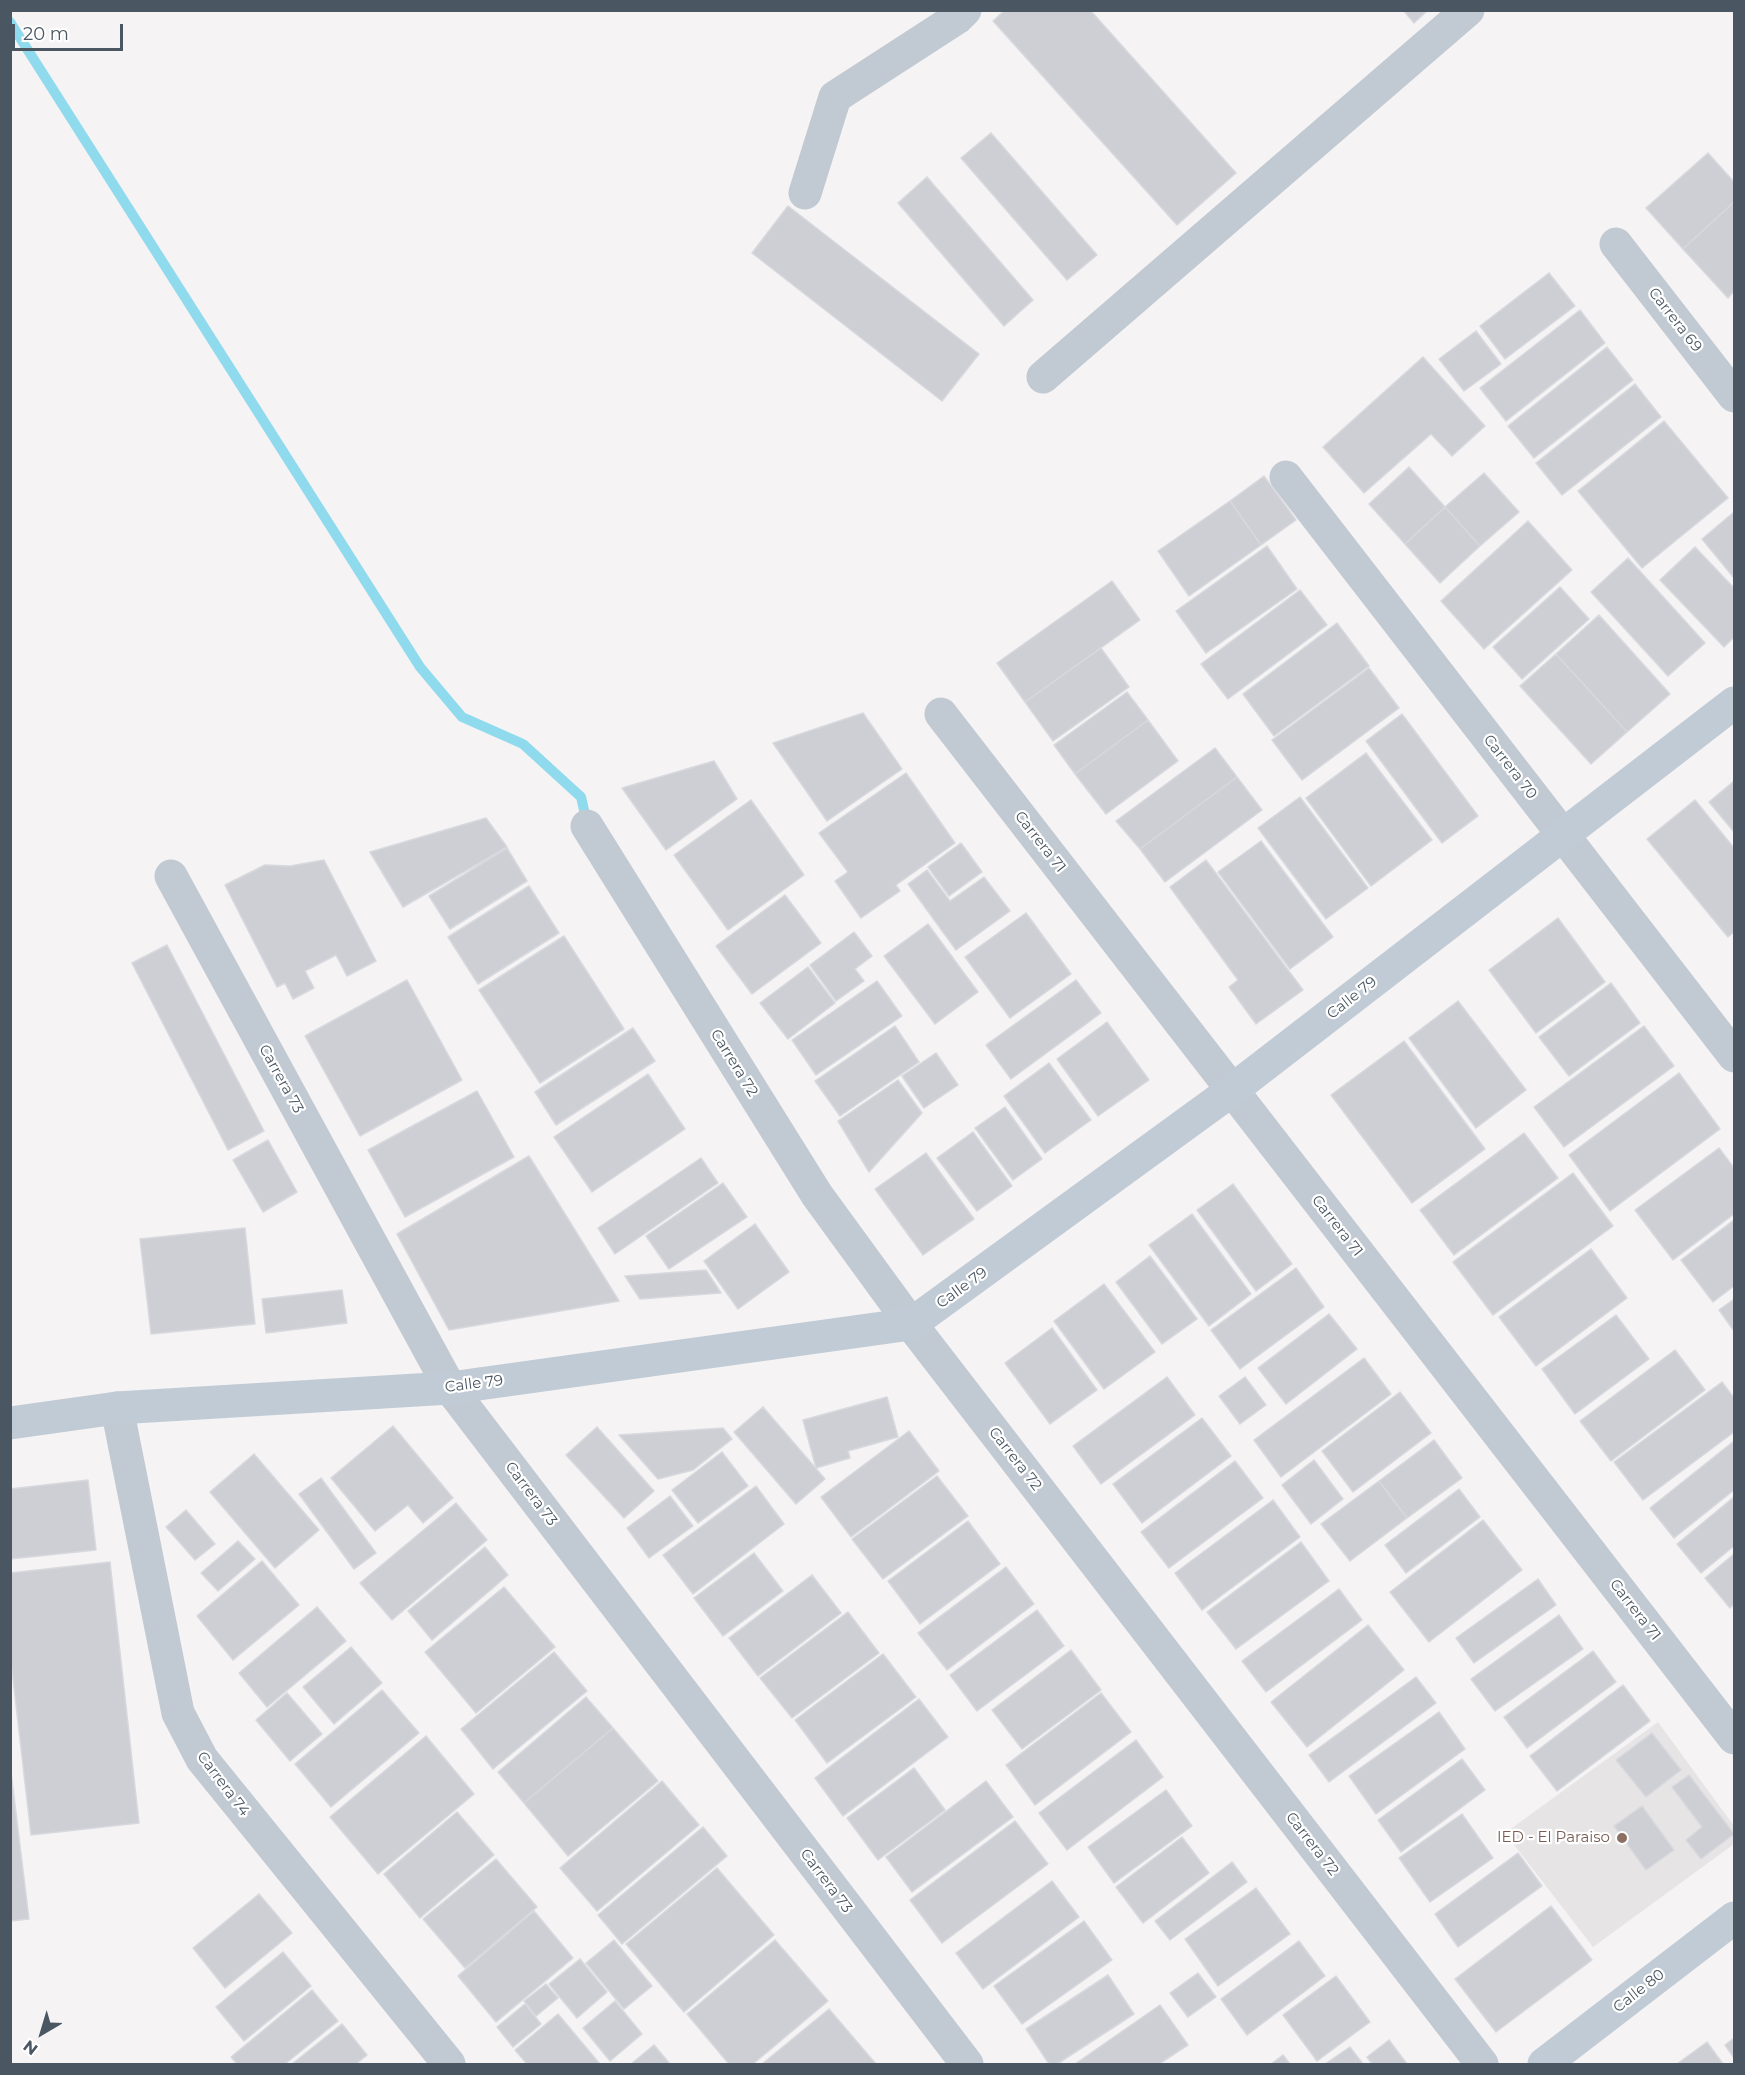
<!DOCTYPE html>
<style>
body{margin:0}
#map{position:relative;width:1745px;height:2075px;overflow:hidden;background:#f5f3f3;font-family:Montserrat,sans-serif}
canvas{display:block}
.frame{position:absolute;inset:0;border:12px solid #4a5661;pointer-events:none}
.north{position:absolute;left:12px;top:2003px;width:60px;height:60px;-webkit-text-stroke:4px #fff;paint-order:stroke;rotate:218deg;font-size:16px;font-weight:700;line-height:24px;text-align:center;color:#4a5661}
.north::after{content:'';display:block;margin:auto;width:21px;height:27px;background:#4a5661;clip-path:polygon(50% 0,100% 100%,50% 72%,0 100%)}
.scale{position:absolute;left:12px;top:24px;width:111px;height:27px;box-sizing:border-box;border:3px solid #4a5661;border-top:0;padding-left:8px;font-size:18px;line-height:21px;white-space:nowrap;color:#4a5661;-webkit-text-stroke:4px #fff;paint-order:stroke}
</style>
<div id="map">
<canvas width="1745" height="2075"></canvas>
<div class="frame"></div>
<div class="north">N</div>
<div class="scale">20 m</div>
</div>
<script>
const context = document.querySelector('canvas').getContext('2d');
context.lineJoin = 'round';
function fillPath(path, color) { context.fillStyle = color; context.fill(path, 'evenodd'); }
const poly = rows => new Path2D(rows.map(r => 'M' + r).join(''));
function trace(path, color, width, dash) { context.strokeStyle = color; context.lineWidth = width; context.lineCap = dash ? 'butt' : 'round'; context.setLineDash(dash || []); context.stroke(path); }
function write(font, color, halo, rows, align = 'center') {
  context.font = font + ' Montserrat,sans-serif'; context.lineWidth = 4.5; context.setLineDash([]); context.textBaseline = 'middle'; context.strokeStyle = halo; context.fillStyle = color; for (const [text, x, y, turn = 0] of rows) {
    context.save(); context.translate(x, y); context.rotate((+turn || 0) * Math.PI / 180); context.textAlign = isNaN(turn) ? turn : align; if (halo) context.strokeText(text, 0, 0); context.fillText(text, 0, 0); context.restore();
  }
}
fillPath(poly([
 [1658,1722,1734,1826,1734,1844,1593,1947,1505,1833]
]), '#e6e4e5');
trace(poly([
 [10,22,420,667,462,717,523,744,581,797,587,823]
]), '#90daee', 10);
const building = poly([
 [1005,10,1090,10,1236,173,1177,225,993,21,1005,10],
 [1403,10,1428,10,1414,23,1403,10],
 [991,133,1097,255,1067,280,961,158,991,133],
 [1708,153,1734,182,1734,202,1683,249,1646,208,1708,153],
 [927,177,1033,300,1004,326,898,203,927,177],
 [1734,202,1734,291,1728,298,1683,249,1734,202],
 [788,206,979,354,942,401,752,253,788,206],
 [1549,273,1575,306,1505,359,1480,326,1549,273],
 [1580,310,1605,343,1506,421,1480,388,1580,310],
 [1476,331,1501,364,1464,391,1439,359,1476,331],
 [1607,347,1633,380,1534,458,1508,426,1607,347],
 [1423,357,1485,426,1452,456,1431,434,1364,493,1323,447,1423,357],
 [1635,384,1661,417,1562,495,1536,463,1635,384],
 [1664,421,1728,498,1642,568,1578,491,1664,421],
 [1409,467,1445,507,1405,544,1369,504,1409,467],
 [1484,473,1519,512,1480,546,1445,507,1484,473],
 [1264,476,1296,520,1261,545,1230,501,1264,476],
 [1230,501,1261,545,1189,596,1158,551,1230,501],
 [1445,507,1480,546,1440,583,1405,544,1445,507],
 [1734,512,1734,578,1702,539,1734,512],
 [1528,521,1572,570,1484,649,1441,601,1528,521],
 [1267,546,1297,589,1206,653,1176,611,1267,546],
 [1695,547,1734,588,1734,637,1724,647,1660,580,1695,547],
 [1628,558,1705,643,1668,676,1591,592,1628,558],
 [1112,581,1140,620,1025,702,997,663,1112,581],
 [1560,587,1589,619,1522,679,1493,647,1560,587],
 [1300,590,1327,625,1228,699,1201,664,1300,590],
 [1599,615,1670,694,1627,732,1556,654,1599,615],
 [1337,623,1369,666,1274,736,1243,694,1337,623],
 [1101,648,1129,687,1053,741,1025,702,1101,648],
 [1556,654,1627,732,1591,764,1520,686,1556,654],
 [1369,668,1399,708,1302,780,1272,740,1369,668],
 [1127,692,1148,720,1075,774,1054,745,1127,692],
 [863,713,902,769,827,821,773,743,863,713],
 [1402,714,1478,816,1442,843,1366,741,1402,714],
 [1148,720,1178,761,1106,814,1075,774,1148,720],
 [1215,748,1237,777,1140,849,1116,821,1215,748],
 [1366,753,1432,840,1371,886,1306,798,1366,753],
 [714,761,737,799,666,850,622,788,714,761],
 [906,773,955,843,896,885,900,891,861,918,835,881,848,872,819,833,906,773],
 [1237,777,1262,810,1165,882,1140,849,1237,777],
 [1734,781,1734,832,1709,802,1734,781],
 [1300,797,1368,888,1326,919,1258,828,1300,797],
 [751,800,804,875,728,930,674,855,751,800],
 [1695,800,1734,848,1734,932,1728,937,1647,839,1695,800],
 [486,818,507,847,403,907,370,852,486,818],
 [1261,841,1333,937,1290,969,1218,872,1261,841],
 [961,843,982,872,949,896,928,867,961,843],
 [507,848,527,881,450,929,429,896,507,848],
 [324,860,376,961,347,976,336,955,305,971,314,988,293,999,285,983,277,987,225,885,265,865,290,866,324,860],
 [1206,860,1303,990,1256,1024,1229,987,1238,980,1170,887,1206,860],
 [927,870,950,901,984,877,1010,911,956,950,908,884,927,870],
 [529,886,559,933,478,984,448,937,529,886],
 [785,895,821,943,752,994,716,946,785,895],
 [1026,913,1071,974,1010,1018,965,957,1026,913],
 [1558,918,1605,982,1536,1033,1489,970,1558,918],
 [928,924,978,992,935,1024,884,956,928,924],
 [854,932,872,956,855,969,864,981,836,1001,810,965,854,932],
 [564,936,624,1029,540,1083,479,990,564,936],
 [167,945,264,1131,228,1150,132,963,167,945],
 [808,967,835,1003,788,1039,760,1003,808,967],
 [407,980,462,1080,360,1136,305,1036,407,980],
 [1076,980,1101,1013,1011,1079,986,1045,1076,980],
 [877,981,902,1016,816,1075,792,1040,877,981],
 [1611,983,1640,1023,1569,1076,1539,1037,1611,983],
 [1458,1001,1526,1090,1476,1128,1409,1038,1458,1001],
 [1107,1022,1149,1080,1098,1116,1057,1059,1107,1022],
 [895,1026,919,1062,840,1116,815,1081,895,1026],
 [1644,1026,1674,1066,1564,1147,1534,1107,1644,1026],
 [633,1028,655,1061,556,1125,535,1092,633,1028],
 [1404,1041,1485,1149,1412,1203,1331,1095,1404,1041],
 [936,1053,958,1085,924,1108,902,1076,936,1053],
 [1049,1063,1091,1120,1045,1153,1004,1096,1049,1063],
 [1679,1073,1720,1129,1610,1211,1569,1155,1679,1073],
 [648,1074,685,1129,592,1192,554,1137,648,1074],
 [898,1080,922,1113,869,1172,838,1121,898,1080],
 [477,1091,514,1157,405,1217,368,1150,477,1091],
 [1005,1107,1042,1159,1013,1180,975,1128,1005,1107],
 [973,1132,1012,1186,977,1211,937,1158,973,1132],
 [1524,1133,1558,1178,1454,1255,1420,1210,1524,1133],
 [268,1140,297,1192,263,1212,233,1160,268,1140],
 [1719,1148,1734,1168,1734,1214,1673,1260,1635,1210,1719,1148],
 [926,1153,974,1219,923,1255,875,1189,926,1153],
 [529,1156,619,1301,449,1330,397,1234,529,1156],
 [701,1158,718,1183,615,1254,598,1228,701,1158],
 [1573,1173,1613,1226,1493,1315,1453,1262,1573,1173],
 [723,1183,747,1217,669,1269,646,1236,723,1183],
 [1233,1184,1292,1264,1256,1291,1197,1210,1233,1184],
 [1192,1214,1251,1294,1209,1326,1149,1245,1192,1214],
 [1734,1220,1734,1286,1713,1302,1681,1260,1734,1220],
 [755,1224,789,1272,738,1309,704,1261,755,1224],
 [245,1228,255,1324,151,1334,140,1239,245,1228],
 [1591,1249,1627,1298,1536,1366,1499,1317,1591,1249],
 [1150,1256,1197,1319,1162,1344,1116,1282,1150,1256],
 [1296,1268,1324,1307,1240,1369,1211,1330,1296,1268],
 [706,1270,721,1293,640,1299,625,1276,706,1270],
 [1104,1284,1155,1352,1104,1389,1054,1321,1104,1284],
 [342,1290,347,1323,266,1333,262,1299,342,1290],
 [1734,1299,1734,1331,1719,1310,1734,1299],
 [1329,1314,1357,1349,1286,1404,1258,1368,1329,1314],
 [1616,1315,1649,1359,1575,1414,1542,1369,1616,1315],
 [1052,1328,1097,1390,1050,1424,1005,1363,1052,1328],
 [1675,1350,1705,1390,1611,1461,1580,1421,1675,1350],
 [1364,1358,1391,1394,1281,1477,1254,1440,1364,1358],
 [1167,1377,1195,1415,1101,1484,1073,1446,1167,1377],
 [1245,1377,1266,1405,1240,1424,1219,1396,1245,1377],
 [1722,1382,1734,1398,1734,1432,1643,1500,1614,1462,1722,1382],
 [1400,1392,1431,1433,1353,1492,1322,1451,1400,1392],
 [887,1397,898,1437,848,1451,850,1458,816,1468,803,1420,887,1397],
 [763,1407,825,1479,796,1504,734,1432,763,1407],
 [1202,1418,1231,1456,1142,1523,1113,1484,1202,1418],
 [393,1426,453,1498,423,1523,408,1505,375,1531,331,1478,393,1426],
 [597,1427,654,1491,624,1518,566,1455,597,1427],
 [723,1428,732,1439,693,1470,658,1479,619,1435,723,1428],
 [909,1431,939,1471,851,1537,821,1497,909,1431],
 [1434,1440,1462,1478,1407,1518,1379,1481,1434,1440],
 [1734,1441,1734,1490,1674,1538,1650,1508,1734,1441],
 [722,1452,748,1486,698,1523,672,1490,722,1452],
 [254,1454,319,1530,275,1568,210,1492,254,1454],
 [1314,1460,1343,1499,1311,1524,1282,1485,1314,1460],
 [1235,1461,1263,1498,1169,1568,1141,1532,1235,1461],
 [937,1476,968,1516,883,1579,852,1539,937,1476],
 [321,1478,376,1553,354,1569,299,1494,321,1478],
 [88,1480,96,1550,10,1559,10,1489,88,1480],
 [1379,1481,1407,1518,1350,1561,1321,1524,1379,1481],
 [756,1486,784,1524,693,1594,663,1555,756,1486],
 [1459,1489,1480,1517,1406,1573,1385,1545,1459,1489],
 [670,1496,693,1526,649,1558,627,1528,670,1496],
 [1734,1497,1734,1546,1701,1573,1677,1544,1734,1497],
 [1273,1500,1300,1537,1202,1610,1175,1573,1273,1500],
 [456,1503,487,1540,392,1620,360,1583,456,1503],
 [186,1510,215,1544,195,1560,166,1527,186,1510],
 [1483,1520,1522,1570,1429,1642,1390,1592,1483,1520],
 [968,1521,1000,1564,920,1624,888,1581,968,1521],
 [238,1541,255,1559,218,1591,201,1573,238,1541],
 [1301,1542,1329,1581,1236,1649,1207,1612,1301,1542],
 [485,1547,508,1575,432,1640,408,1611,485,1547],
 [754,1553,783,1591,723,1636,694,1598,754,1553],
 [1734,1554,1734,1604,1730,1608,1705,1578,1734,1554],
 [262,1561,299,1605,233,1660,197,1616,262,1561],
 [110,1562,139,1823,31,1835,10,1653,10,1573,110,1562],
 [1006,1567,1034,1604,947,1670,918,1633,1006,1567],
 [812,1575,841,1613,758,1676,729,1638,812,1575],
 [1538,1579,1556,1605,1474,1663,1456,1638,1538,1579],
 [504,1587,555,1647,476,1713,425,1652,504,1587],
 [1339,1589,1362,1620,1266,1692,1242,1661,1339,1589],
 [317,1607,346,1641,267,1707,239,1673,317,1607],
 [1037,1610,1064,1646,977,1711,950,1675,1037,1610],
 [848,1612,879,1653,792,1718,760,1678,848,1612],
 [1559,1615,1583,1649,1495,1711,1471,1679,1559,1615],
 [1368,1625,1404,1670,1307,1747,1271,1702,1368,1625],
 [351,1647,382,1683,334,1724,303,1687,351,1647],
 [1071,1650,1101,1690,1022,1749,992,1710,1071,1650],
 [1593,1651,1616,1682,1527,1748,1504,1717,1593,1651],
 [554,1652,587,1691,493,1769,461,1729,554,1652],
 [883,1654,916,1697,827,1763,795,1720,883,1654],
 [1416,1677,1436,1703,1329,1782,1309,1755,1416,1677],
 [1623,1685,1650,1721,1557,1791,1530,1756,1623,1685],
 [382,1690,419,1733,331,1807,295,1764,382,1690],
 [287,1693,322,1734,290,1761,256,1720,287,1693],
 [1101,1693,1131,1732,1035,1805,1006,1765,1101,1693],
 [586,1697,613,1728,524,1803,498,1772,586,1697],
 [919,1699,948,1737,843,1816,815,1778,919,1699],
 [1439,1712,1465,1749,1376,1814,1349,1776,1439,1712],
 [613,1728,658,1781,568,1856,524,1803,613,1728],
 [1652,1733,1681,1770,1646,1797,1616,1760,1652,1733],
 [426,1736,474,1794,378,1874,330,1817,426,1736],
 [1136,1740,1163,1777,1067,1850,1039,1813,1136,1740],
 [1462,1759,1485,1790,1401,1852,1378,1820,1462,1759],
 [10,1764,29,1919,10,1921,10,1764],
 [914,1768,945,1810,878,1860,847,1818,914,1768],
 [1689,1775,1734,1834,1701,1859,1686,1840,1702,1827,1672,1787,1689,1775],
 [662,1781,699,1825,597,1911,560,1868,662,1781],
 [986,1781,1013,1817,912,1892,886,1857,986,1781],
 [1166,1790,1192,1826,1114,1883,1088,1847,1166,1790],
 [1642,1806,1674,1850,1646,1870,1614,1826,1642,1806],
 [457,1812,494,1855,420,1918,384,1874,457,1812],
 [1462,1814,1493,1858,1430,1902,1399,1858,1462,1814],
 [1015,1821,1048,1864,942,1943,910,1900,1015,1821],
 [703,1827,727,1856,622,1944,598,1915,703,1827],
 [1182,1837,1209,1873,1143,1923,1116,1887,1182,1837],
 [1518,1853,1542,1886,1458,1947,1435,1914,1518,1853],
 [496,1859,537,1907,465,1968,423,1919,496,1859],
 [1232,1862,1247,1882,1170,1940,1155,1921,1232,1862],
 [717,1868,774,1935,684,2012,626,1944,717,1868],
 [1052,1881,1079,1917,983,1989,956,1953,1052,1881],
 [1256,1888,1290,1934,1218,1986,1185,1939,1256,1888],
 [259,1894,292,1933,225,1988,193,1948,259,1894],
 [1551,1906,1592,1960,1496,2032,1455,1979,1551,1906],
 [534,1911,573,1958,496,2022,458,1976,534,1911],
 [1084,1921,1112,1960,1022,2024,994,1986,1084,1921],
 [614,1940,652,1986,624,2009,586,1963,614,1940],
 [775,1940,828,2001,753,2064,729,2064,687,2014,775,1940],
 [1299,1941,1325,1976,1247,2035,1221,1999,1299,1941],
 [283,1952,311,1986,244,2041,216,2007,283,1952],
 [580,1959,607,1992,577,2018,549,1984,580,1959],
 [1198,1973,1216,1997,1188,2017,1170,1993,1198,1973],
 [1108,1975,1134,2014,1057,2064,1049,2064,1026,2029,1108,1975],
 [1336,1976,1370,2022,1317,2061,1283,2015,1336,1976],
 [546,1984,558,1998,536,2016,524,2001,546,1984],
 [312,1990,338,2021,285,2064,237,2064,231,2057,312,1990],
 [615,2001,642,2034,610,2061,583,2028,615,2001],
 [525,2004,541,2024,513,2047,497,2027,525,2004],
 [1160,2005,1188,2045,1159,2064,1075,2064,1160,2005],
 [829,2009,876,2064,762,2064,829,2009],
 [558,2014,600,2064,527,2064,515,2050,558,2014],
 [342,2024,367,2055,356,2064,292,2064,342,2024],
 [1734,2038,1734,2058,1725,2045,1734,2038],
 [1389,2040,1407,2064,1372,2064,1367,2057,1389,2040],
 [1707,2042,1723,2064,1677,2064,1707,2042],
 [654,2045,670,2064,631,2064,654,2045],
 [1350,2047,1363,2064,1325,2064,1350,2047],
 [1283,2055,1290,2064,1271,2064,1283,2055]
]);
fillPath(building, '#cdcfd5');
trace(building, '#d7d9de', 1.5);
trace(poly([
 [805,193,835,97,957,18,965,10],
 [1616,244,1734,396],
 [1043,377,1468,10],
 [1286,477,1734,1056],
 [941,714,1734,1738],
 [587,826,817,1195,911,1324,1482,2064],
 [171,876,450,1388,967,2064],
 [117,1408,178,1713,202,1759,449,2064]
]), '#c1cad2', 33);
trace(poly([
 [10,1423,117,1408,450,1388,911,1324,1231,1091,1734,703],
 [1544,2064,1734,1918]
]), '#c1cbd6', 33);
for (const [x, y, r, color] of [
 [1622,1838,6,"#8d6e63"]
]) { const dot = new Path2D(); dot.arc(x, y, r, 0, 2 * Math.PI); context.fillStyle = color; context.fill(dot); trace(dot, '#fff', 2); }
write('15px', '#4a5661', '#fff', [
 ["Carrera 69",1675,320,52],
 ["Carrera 70",1510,767,52],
 ["Carrera 71",1040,842,52],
 ["Calle 79",1352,998,-38],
 ["Carrera 72",734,1063,58],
 ["Carrera 73",281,1079,61],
 ["Carrera 71",1337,1226,52],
 ["Calle 79",962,1288,-36],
 ["Calle 79",474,1384,-7],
 ["Carrera 72",1015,1459,52],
 ["Carrera 73",531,1494,53],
 ["Carrera 71",1635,1610,52],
 ["Carrera 74",223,1784,53],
 ["Carrera 72",1312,1844,52],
 ["Carrera 73",826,1881,53],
 ["Calle 80",1639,1991,-38]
]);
write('15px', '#785e54', '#fff', [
 ["IED - El Paraiso",1610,1838]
], 'right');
</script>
